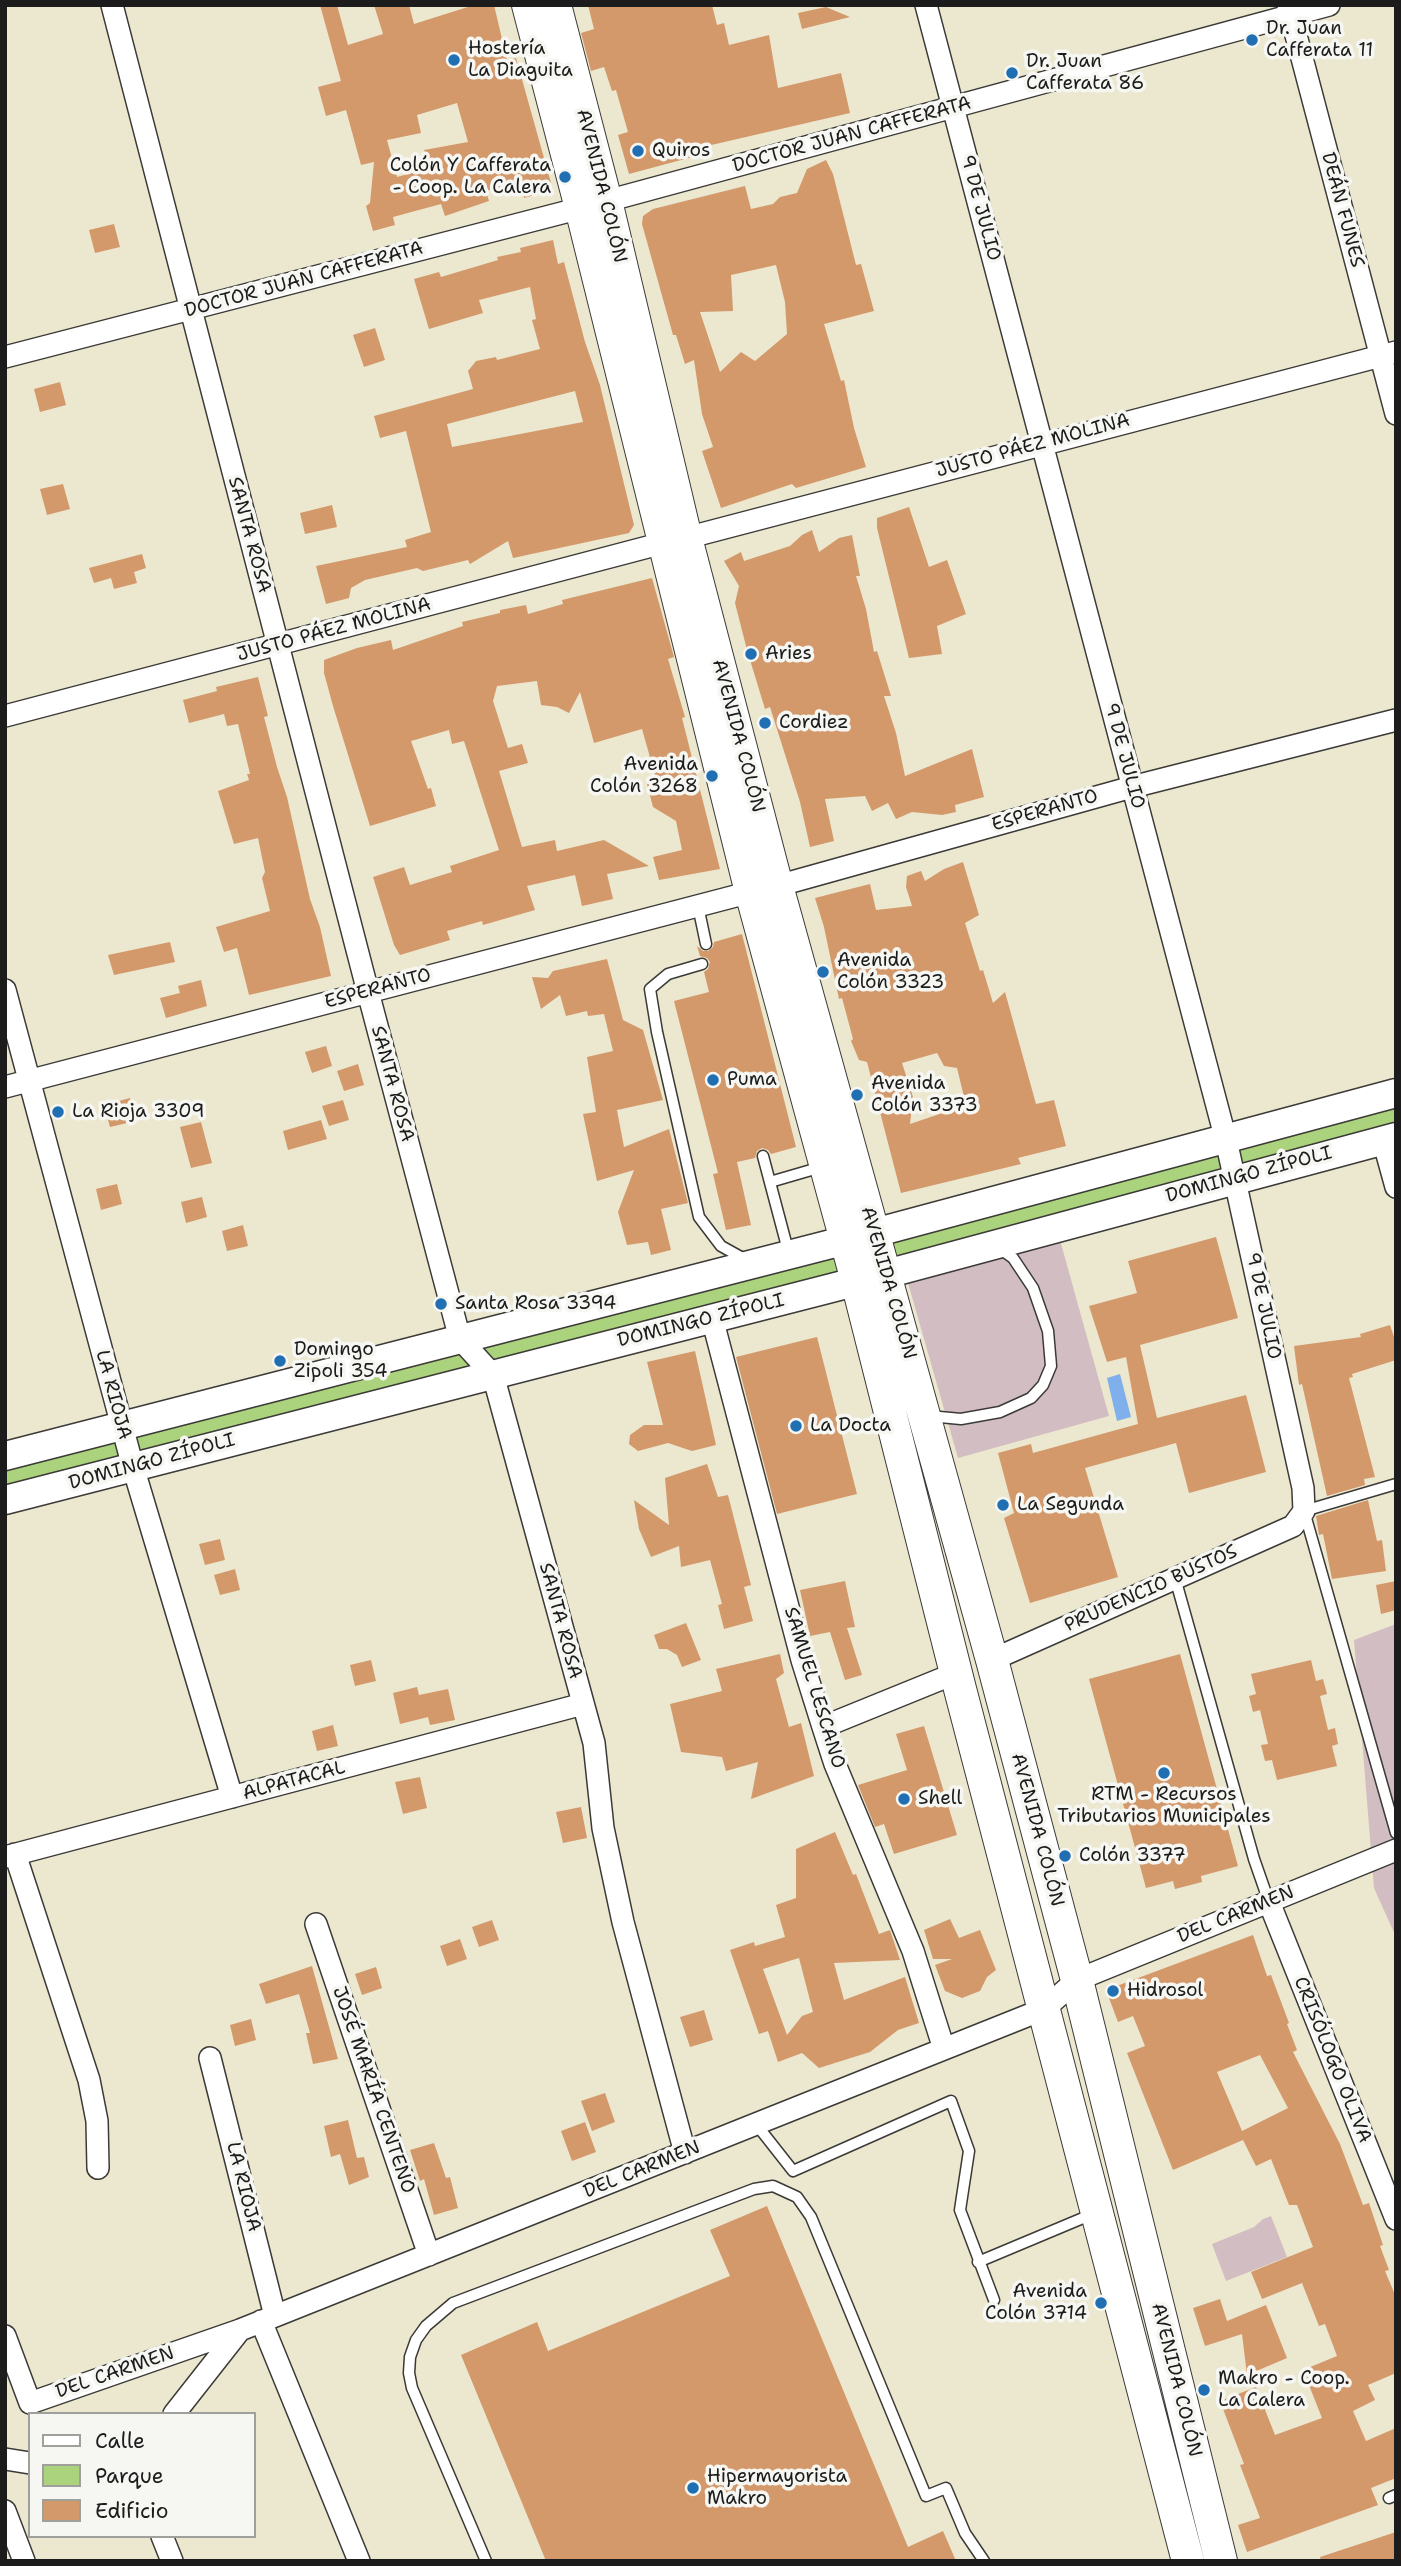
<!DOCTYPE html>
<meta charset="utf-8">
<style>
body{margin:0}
#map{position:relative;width:1401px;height:2566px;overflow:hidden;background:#ece7cf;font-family:"Shantell Sans",sans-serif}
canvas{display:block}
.frame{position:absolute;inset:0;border:7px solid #1c1c1c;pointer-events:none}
.legend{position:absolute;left:28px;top:2412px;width:228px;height:126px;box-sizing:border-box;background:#f6f6f2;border:2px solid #9f9f9c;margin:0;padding:9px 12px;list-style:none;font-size:21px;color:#1c1c1c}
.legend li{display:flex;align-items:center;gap:14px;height:35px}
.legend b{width:35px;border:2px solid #9f9f9c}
</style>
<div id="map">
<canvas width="1401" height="2566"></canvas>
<div class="frame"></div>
<ul class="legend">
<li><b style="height:9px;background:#fff"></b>Calle</li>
<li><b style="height:19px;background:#abd27c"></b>Parque</li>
<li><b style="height:19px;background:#d3996b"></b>Edificio</li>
</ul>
</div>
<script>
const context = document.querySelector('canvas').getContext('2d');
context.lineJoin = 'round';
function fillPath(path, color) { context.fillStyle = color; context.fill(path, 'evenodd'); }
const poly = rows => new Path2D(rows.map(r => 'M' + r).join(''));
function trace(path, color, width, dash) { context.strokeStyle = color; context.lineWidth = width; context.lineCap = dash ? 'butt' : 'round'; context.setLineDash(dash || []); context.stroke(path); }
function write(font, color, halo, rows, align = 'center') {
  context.font = font + ' "Shantell Sans",sans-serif'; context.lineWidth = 7; context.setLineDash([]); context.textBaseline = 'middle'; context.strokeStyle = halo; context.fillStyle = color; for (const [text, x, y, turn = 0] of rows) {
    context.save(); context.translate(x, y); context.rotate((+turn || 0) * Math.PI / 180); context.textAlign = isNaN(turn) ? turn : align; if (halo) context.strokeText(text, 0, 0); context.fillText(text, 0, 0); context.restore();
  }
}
fillPath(poly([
 [1060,1240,1109,1416,958,1458,908,1283],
 [1396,1624,1396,1937,1374,1888,1354,1640],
 [1271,2216,1287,2257,1226,2281,1212,2244,1254,2227,1263,2219]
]), '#d2bec2');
fillPath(poly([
 [1396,1093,1396,1137,886,1274,874,1233],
 [846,1240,857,1281,5,1500,5,1456]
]), '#abd27c');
fillPath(poly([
 [1120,1374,1131,1417,1117,1421,1107,1378]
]), '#80b0eb');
fillPath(poly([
 [320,5,337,5,348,45,383,34,374,5,409,5,414,24,474,5,494,5,507,60,516,58,553,190,524,198,520,183,486,191,489,201,445,216,441,204,393,217,395,225,373,231,366,206,370,203,374,162,361,165,346,110,326,116,318,87,341,81],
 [457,103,468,142,424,150,430,168,397,177,387,140,421,133,417,115],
 [588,5,712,5,717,25,724,23,729,45,769,35,778,88,841,73,850,113,694,149,696,156,629,174,618,135,628,132,616,90,612,91,604,67,591,71,581,33,594,29],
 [826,7,850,17,802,29,798,13],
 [826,160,833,174,856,265,861,264,874,311,824,324,841,381,844,380,854,428,866,467,796,488,792,484,721,508,702,451,713,447,702,414,694,360,685,364,676,335,673,335,642,224,643,216,653,209,745,186,751,209,773,204,780,197,797,193,807,169],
 [776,265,785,302,787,334,755,361,741,352,720,372,700,312,733,311,731,275],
 [114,224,120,247,95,253,89,230],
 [553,240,558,264,564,262,585,342,600,385,634,525,629,533,513,558,508,541,470,564,468,560,423,571,417,568,365,580,351,588,349,598,326,604,316,566,407,547,405,540,431,532,406,431,380,438,374,416,473,389,468,371,476,361,496,357,497,360,540,349,532,320,536,319,530,287,479,300,483,313,429,329,414,279,439,272,441,277,498,260,497,257,521,252,520,248],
 [575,391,583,422,452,447,447,424],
 [375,328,385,360,364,367,353,335],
 [60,382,66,405,40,412,34,389],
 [63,484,70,509,47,515,40,489],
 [332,505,337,527,305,534,300,513],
 [909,507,929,567,947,560,966,614,937,626,942,654,909,658,877,528,877,518],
 [812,530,819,552,839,538,852,535,860,576,856,576,866,609,874,652,877,651,891,696,884,696,896,733,905,776,972,749,984,797,955,805,956,812,942,815,912,812,896,819,888,803,872,811,865,796,825,799,834,841,810,847,800,802,770,707,765,709,747,650,735,603,739,586,724,561,741,552,744,561,790,546,802,535],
 [142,554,146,568,134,572,137,583,114,589,111,578,94,583,89,568],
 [652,578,674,657,668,659,685,717,682,718,720,869,659,880,653,857,682,850,676,821,653,807,647,784,657,782,642,729,594,743,580,692,569,713,557,707,541,705,537,681,497,686,493,701,508,748,522,744,528,763,499,771,522,847,555,840,557,851,604,840,649,866,607,874,613,899,582,906,575,875,527,886,535,910,483,925,482,921,447,931,450,940,400,955,394,945,373,877,404,867,410,885,452,872,450,866,499,850,464,741,452,744,449,730,411,741,428,789,431,788,436,806,370,826,333,706,324,673,324,660,357,648,391,640,393,650,463,626,462,622,500,613,500,610,526,605,528,614,563,604,562,600],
 [258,677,268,716,264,717,277,767,287,797,310,899,320,927,331,976,249,995,237,948,224,952,216,927,270,911,262,878,265,872,258,838,234,844,218,791,249,780,247,774,250,774,238,724,227,726,224,714,189,723,183,700,217,691,216,687],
 [963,862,979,915,965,923,980,971,983,970,993,1003,1005,992,1036,1104,1054,1100,1066,1146,1018,1158,1021,1164,901,1193,867,1062,859,1060,851,1041,853,1039,842,998,839,999,824,927,815,898,870,884,876,910,912,906,906,887,907,876,921,871,925,881,944,869],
 [937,1053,944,1066,957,1068,966,1105,910,1124,913,1097,902,1063],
 [742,934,796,1147,771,1154,768,1150,762,1148,757,1151,755,1158,737,1162,751,1225,726,1230,713,1174,718,1173,674,1001,709,992,704,972,708,969,710,962,707,958,700,956,697,946,703,951,708,951,713,947,714,942],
 [170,942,175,962,114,975,108,955],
 [607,959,623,1020,643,1030,663,1100,617,1110,624,1147,669,1129,688,1203,661,1209,671,1250,651,1255,648,1242,627,1245,618,1212,634,1170,597,1181,583,1114,596,1112,587,1057,613,1051,604,1014,588,1016,587,1011,566,1016,560,995,541,1009,532,977,548,978,553,971],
 [201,980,207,1006,166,1018,160,998,180,993,178,986],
 [326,1046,332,1066,312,1073,305,1052],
 [358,1064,364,1085,344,1091,337,1071],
 [130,1098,136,1121,110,1127,104,1105],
 [343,1100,349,1120,329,1126,322,1106],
 [321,1120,327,1139,288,1150,283,1131],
 [201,1122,212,1163,191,1168,180,1127],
 [117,1184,122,1204,101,1210,96,1189],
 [202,1197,207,1217,186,1223,181,1202],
 [243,1225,248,1246,227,1251,222,1231],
 [1216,1237,1238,1318,1140,1345,1157,1418,1246,1395,1266,1472,1189,1493,1176,1443,1085,1468,1118,1577,1030,1603,1004,1518,1014,1513,998,1453,1031,1444,1033,1453,1138,1424,1126,1357,1107,1362,1089,1306,1137,1293,1128,1261],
 [1390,1325,1396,1343,1396,1360,1352,1374,1353,1377,1349,1378,1375,1477,1364,1479,1365,1485,1327,1496,1302,1384,1299,1385,1294,1346,1361,1337,1360,1334],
 [817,1337,857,1494,777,1514,736,1357],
 [695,1351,716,1445,692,1451,668,1443,638,1451,629,1444,630,1435,644,1425,663,1425,647,1362],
 [707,1464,718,1497,728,1495,751,1585,744,1587,753,1621,724,1629,718,1605,722,1604,710,1560,681,1567,679,1546,651,1557,639,1529,634,1500,669,1525,665,1478],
 [1368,1500,1377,1541,1382,1540,1386,1571,1332,1579,1323,1534,1319,1535,1316,1516],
 [220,1539,225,1560,205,1565,199,1544],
 [235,1569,240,1590,220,1595,214,1575],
 [845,1581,855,1627,847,1628,862,1675,845,1680,830,1632,810,1636,800,1590],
 [1396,1581,1396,1610,1381,1614,1376,1585],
 [686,1623,701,1660,682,1667,677,1655,667,1649,659,1649,654,1635],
 [780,1654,784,1673,776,1679,789,1727,801,1723,814,1776,751,1799,758,1762,726,1771,722,1757,681,1752,670,1704,722,1691,716,1669],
 [1180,1654,1238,1866,1201,1876,1202,1882,1175,1889,1173,1881,1146,1888,1089,1679],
 [371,1660,376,1681,355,1686,350,1665],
 [1311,1660,1316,1681,1323,1679,1327,1694,1320,1696,1328,1730,1335,1728,1338,1744,1332,1746,1337,1766,1277,1780,1272,1760,1265,1761,1261,1745,1268,1744,1260,1710,1253,1712,1249,1696,1256,1694,1251,1674],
 [417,1687,419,1695,448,1689,455,1720,430,1725,428,1717,400,1724,393,1693],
 [333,1725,338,1746,317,1751,312,1731],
 [924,1726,957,1835,894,1854,884,1824,875,1827,858,1785,907,1770,896,1734],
 [420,1777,427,1808,403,1814,395,1782],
 [581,1807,587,1838,563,1843,556,1812],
 [835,1832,853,1875,856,1874,879,1934,890,1930,900,1960,834,1963,844,2000,905,1977,919,2023,898,2030,870,2052,819,2068,802,2053,778,2062,768,2031,759,2034,730,1950,754,1942,755,1946,785,1937,776,1905,796,1898,796,1849],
 [799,1958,813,2012,802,2016,787,2035,763,1969],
 [950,1919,959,1938,980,1930,996,1970,987,1977,980,1991,962,1998,945,1991,935,1965,952,1959,933,1959,924,1930],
 [492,1920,499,1940,479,1947,472,1927],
 [1253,1935,1267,1976,1271,1975,1289,2023,1287,2024,1297,2050,1293,2052,1340,2144,1363,2205,1369,2203,1383,2245,1380,2246,1389,2270,1385,2271,1396,2297,1396,2373,1368,2385,1375,2400,1353,2411,1366,2441,1396,2428,1396,2478,1371,2488,1378,2505,1247,2552,1238,2525,1260,2518,1240,2465,1244,2464,1220,2401,1256,2387,1275,2435,1322,2418,1303,2370,1337,2356,1325,2324,1319,2326,1302,2283,1262,2299,1251,2272,1313,2247,1297,2205,1289,2205,1271,2159,1256,2166,1243,2140,1173,2170,1127,2053,1145,2046,1133,2016,1118,2022,1106,1990],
 [1260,2055,1288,2108,1242,2131,1217,2072],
 [460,1939,467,1959,447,1966,440,1946],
 [312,1966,338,2059,313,2064,306,2033,310,2033,299,1994,266,2004,259,1984],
 [376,1967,382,1988,362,1995,355,1974],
 [704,2010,713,2040,690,2047,680,2017],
 [251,2019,256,2040,235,2046,230,2025],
 [605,2093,615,2122,592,2131,581,2101],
 [348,2120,357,2158,364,2157,369,2177,349,2185,340,2154,331,2157,324,2126],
 [585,2122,596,2152,572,2161,561,2131],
 [434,2143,446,2178,450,2177,458,2208,434,2215,424,2179,420,2181,410,2150],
 [767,2206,908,2547,943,2531,956,2561,546,2561,461,2355,537,2322,548,2351,730,2276,710,2230],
 [1220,2299,1227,2321,1266,2305,1287,2358,1247,2375,1242,2334,1205,2346,1193,2308],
 [1396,2532,1396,2561,1321,2561,1320,2557]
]), '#d3996b');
const service = poly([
 [698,906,706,944],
 [702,964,668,974,650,989,657,1032,699,1217,721,1246,748,1261],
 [763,1156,789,1254],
 [770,1182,825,1166],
 [929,1416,961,1419,1000,1412,1031,1398,1043,1385,1051,1366,1048,1331,1033,1288,1013,1258,999,1248],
 [1396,1484,1304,1511,1396,1833],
 [1175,1578,1254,1859,1269,1902],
 [756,2124,793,2171,951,2101,969,2151,960,2210,994,2300],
 [978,2262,1095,2213],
 [1389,2498,1396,2495],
 [486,2561,412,2388,409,2373,410,2357,416,2340,426,2326,453,2303,754,2189,773,2186,797,2197,811,2217,926,2496,946,2488,965,2533,984,2561]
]);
const minor = poly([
 [112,5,368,992,460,1339,493,1375,594,1743,603,1828,623,1922,685,2153],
 [926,5,1226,1140,1303,1488,1304,1511,1293,1526,992,1660],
 [1288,5,1396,414],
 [5,357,581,208,1329,5],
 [686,538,1396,352],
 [5,716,663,543],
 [777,886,1132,787,1396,720],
 [5,990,133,1467,232,1797],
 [5,1087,751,892],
 [1383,1140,1396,1187],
 [712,1318,802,1660,823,1727,835,1764,913,1951,944,2049],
 [823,1727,956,1673],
 [15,1854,89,2080,97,2121,98,2168],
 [5,1857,583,1704],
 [1269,1902,1396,2219],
 [316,1924,429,2255],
 [210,2058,275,2316],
 [261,2321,359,2561],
 [5,2336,30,2403,240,2330,1044,2009,1077,1980,1396,1850],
 [174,2414,240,2330],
 [5,2459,30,2463],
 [5,2511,24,2561],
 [162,2536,172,2561]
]);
const secondary = poly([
 [5,1456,874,1233,1396,1093],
 [5,1500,886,1274,1396,1137]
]);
const primary = poly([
 [528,5,581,208,751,892,853,1266,960,1689,1188,2561],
 [555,5,606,201,686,538,777,886,992,1660,1077,1980,1221,2561]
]);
trace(service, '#3b3a37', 13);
trace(minor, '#3b3a37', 24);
trace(secondary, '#3b3a37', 31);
trace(primary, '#3b3a37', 34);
trace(service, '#fff', 10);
trace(minor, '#fff', 21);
trace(secondary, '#fff', 28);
trace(primary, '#fff', 32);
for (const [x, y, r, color] of [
 [1252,40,7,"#1f6fb2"],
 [454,60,7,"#1f6fb2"],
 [1012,73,7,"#1f6fb2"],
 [638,151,7,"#1f6fb2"],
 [565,177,7,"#1f6fb2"],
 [751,654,7,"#1f6fb2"],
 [765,723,7,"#1f6fb2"],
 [712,776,7,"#1f6fb2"],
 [823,972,7,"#1f6fb2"],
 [713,1080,7,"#1f6fb2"],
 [857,1095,7,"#1f6fb2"],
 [58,1112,7,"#1f6fb2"],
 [441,1304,7,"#1f6fb2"],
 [280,1361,7,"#1f6fb2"],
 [796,1426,7,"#1f6fb2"],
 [1003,1505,7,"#1f6fb2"],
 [1164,1773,7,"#1f6fb2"],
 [904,1799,7,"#1f6fb2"],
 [1065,1856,7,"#1f6fb2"],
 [1113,1991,7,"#1f6fb2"],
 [1101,2303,7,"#1f6fb2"],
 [1204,2390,7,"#1f6fb2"],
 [693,2488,7,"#1f6fb2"]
]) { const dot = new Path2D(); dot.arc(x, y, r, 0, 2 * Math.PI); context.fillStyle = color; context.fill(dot); trace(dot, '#f6f6f2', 2.5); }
write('19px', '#1c1c1c', '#f6f6f2', [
 ["Dr. Juan",1266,29],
 ["Cafferata 11",1266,51],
 ["Hostería",468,49],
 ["La Diaguita",468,71],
 ["Dr. Juan",1026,62],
 ["Cafferata 86",1026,84],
 ["Quiros",652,151],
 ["Colón Y Cafferata",551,166,"right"],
 ["- Coop. La Calera",551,188,"right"],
 ["Aries",765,654],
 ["Cordiez",779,723],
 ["Avenida",698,765,"right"],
 ["Colón 3268",698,787,"right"],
 ["Avenida",837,961],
 ["Colón 3323",837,983],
 ["Puma",727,1080],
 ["Avenida",871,1084],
 ["Colón 3373",871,1106],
 ["La Rioja 3309",72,1112],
 ["Santa Rosa 3394",455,1304],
 ["Domingo",294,1350],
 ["Zipoli 354",294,1372],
 ["La Docta",810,1426],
 ["La Segunda",1017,1505],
 ["RTM - Recursos",1164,1795,"center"],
 ["Tributarios Municipales",1164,1817,"center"],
 ["Shell",918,1799],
 ["Colón 3377",1079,1856],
 ["Hidrosol",1127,1991],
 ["Avenida",1087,2292,"right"],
 ["Colón 3714",1087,2314,"right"],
 ["Makro - Coop.",1218,2379],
 ["La Calera",1218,2401],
 ["Hipermayorista",707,2477],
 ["Makro",707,2499]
], 'left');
write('19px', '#1c1c1c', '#f6f6f2', [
 ["DOCTOR JUAN CAFFERATA",852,135,-15],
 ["AVENIDA COLÓN",601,186,76],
 ["9 DE JULIO",980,208,75],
 ["DEÁN FUNES",1342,210,75],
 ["DOCTOR JUAN CAFFERATA",304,280,-15],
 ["JUSTO PÁEZ MOLINA",1033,446,-15],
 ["SANTA ROSA",249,535,75],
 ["JUSTO PÁEZ MOLINA",334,630,-15],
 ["AVENIDA COLÓN",738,736,75],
 ["9 DE JULIO",1124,756,75],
 ["ESPERANTO",1045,811,-16],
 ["ESPERANTO",378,989,-15],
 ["SANTA ROSA",392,1084,75],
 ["DOMINGO ZÍPOLI",1249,1175,-15],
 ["AVENIDA COLÓN",888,1283,74],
 ["9 DE JULIO",1263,1306,78],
 ["DOMINGO ZÍPOLI",701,1321,-14],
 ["LA RIOJA",113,1395,75],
 ["DOMINGO ZÍPOLI",152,1462,-15],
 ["PRUDENCIO BUSTOS",1151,1589,-24],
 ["SANTA ROSA",560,1621,75],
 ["SAMUEL LESCANO",814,1688,73],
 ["ALPATACAL",294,1781,-15],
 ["AVENIDA COLÓN",1037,1830,75],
 ["DEL CARMEN",1236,1915,-22],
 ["CRISÓLOGO OLIVA",1332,2060,68],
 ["JOSÉ MARÍA CENTENO",373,2090,71],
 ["DEL CARMEN",642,2170,-22],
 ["LA RIOJA",243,2187,76],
 ["DEL CARMEN",115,2373,-19],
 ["AVENIDA COLÓN",1176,2380,76]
]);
</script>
